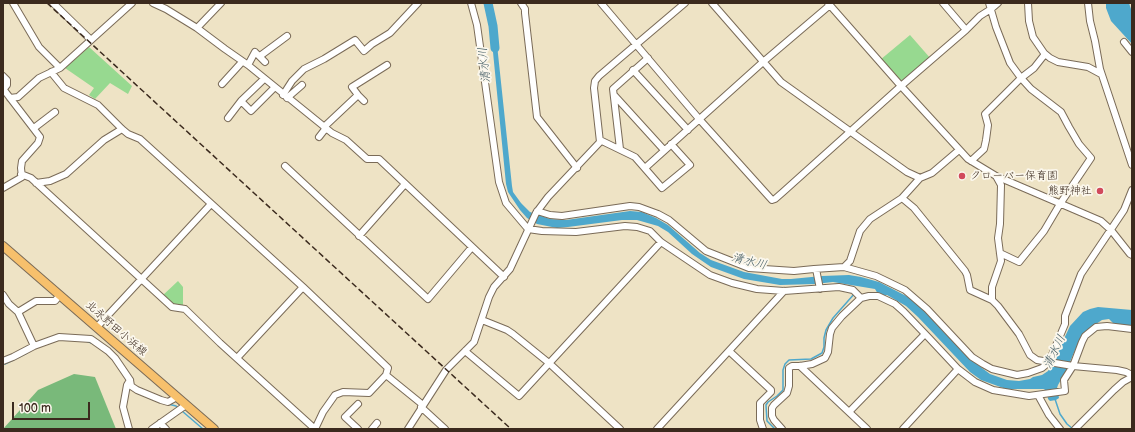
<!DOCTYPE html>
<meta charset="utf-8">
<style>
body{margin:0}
#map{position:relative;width:1135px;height:432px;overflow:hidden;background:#eee3c5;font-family:"Balsamiq Sans",sans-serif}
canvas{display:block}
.frame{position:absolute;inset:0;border:4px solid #3b2a1e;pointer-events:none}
.scale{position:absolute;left:12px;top:402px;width:78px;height:18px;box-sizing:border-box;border:2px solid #3b2a1e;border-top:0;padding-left:5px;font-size:12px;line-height:14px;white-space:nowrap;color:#3b2a1e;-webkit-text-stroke:3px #fbf7ec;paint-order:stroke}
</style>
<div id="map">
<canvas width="1135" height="432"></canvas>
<div class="frame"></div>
<div class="scale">100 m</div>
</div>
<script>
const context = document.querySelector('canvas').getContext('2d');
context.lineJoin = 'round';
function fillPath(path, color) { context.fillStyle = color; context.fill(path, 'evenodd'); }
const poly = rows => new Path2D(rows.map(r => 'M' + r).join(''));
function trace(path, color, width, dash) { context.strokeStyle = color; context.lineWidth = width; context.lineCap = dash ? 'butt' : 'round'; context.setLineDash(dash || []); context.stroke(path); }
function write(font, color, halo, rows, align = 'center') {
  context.font = font + ' "Balsamiq Sans","Klee One",sans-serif'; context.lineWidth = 3.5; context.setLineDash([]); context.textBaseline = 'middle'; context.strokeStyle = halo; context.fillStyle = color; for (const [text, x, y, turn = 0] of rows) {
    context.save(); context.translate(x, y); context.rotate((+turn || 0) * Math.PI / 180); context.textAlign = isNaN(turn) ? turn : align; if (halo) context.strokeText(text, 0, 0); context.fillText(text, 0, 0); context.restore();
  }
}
fillPath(poly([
 [910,35,931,59,901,86,880,60],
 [89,47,132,86,128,94,110,83,95,99,89,95,94,88,65,68],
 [178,281,183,287,183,307,172,305,162,296]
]), '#97d990');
fillPath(poly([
 [74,374,95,377,116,429,3,429,38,390]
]), '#79b97a');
fillPath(poly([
 [1106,3,1129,3,1132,12,1132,44,1111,21,1106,8],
 [494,35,496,35,498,54,512,186,513,192,521,203,530,212,550,219,566,220,630,211,642,212,656,218,668,225,700,253,711,260,744,272,782,279,791,279,822,276,849,275,861,277,879,282,912,299,927,312,964,353,982,368,990,374,1007,380,1019,381,1030,379,1033,377,1042,375,1048,371,1058,353,1062,343,1070,326,1083,312,1090,309,1098,307,1132,310,1132,326,1114,324,1109,319,1102,320,1093,326,1084,335,1075,350,1067,369,1058,385,1057,388,1059,398,1056,400,1050,401,1048,399,1047,392,1044,389,1006,389,981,380,970,372,918,317,906,306,887,295,884,296,878,294,875,289,833,282,815,284,780,285,744,279,711,267,692,254,668,232,658,226,637,220,622,220,568,227,557,228,537,224,527,218,520,210,508,192,506,184,492,42]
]), '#4ea8cc');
trace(poly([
 [86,341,94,344],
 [5,364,27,353],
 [137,393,154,400],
 [1055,399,1060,414,1067,424,1073,429],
 [168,404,176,406,179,408],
 [182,411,203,429],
 [775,429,767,421,766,405,768,402,777,396,783,390,783,370,785,364,789,360,811,359,822,353,824,347,824,338,826,330,833,318,855,293]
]), '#4ea8cc', 1.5);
trace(poly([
 [488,3,493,26,495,48]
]), '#4ea8cc', 9);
const minor = poly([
 [13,3,39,47,60,68],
 [53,3,91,40],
 [153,3,166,9,197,28,225,49,248,65,332,133,346,140,367,159,379,159,504,277],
 [471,3,477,25,499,182,506,203,528,229,542,231,576,232,625,226,637,227,650,231,661,242,710,275,732,283,757,289,784,291,839,287,853,290,861,298],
 [521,3,525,9,525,13,537,117,577,168],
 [601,3,700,120,772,200,775,199,783,192,901,86,966,30,980,16,991,9,998,3],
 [712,3,781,82,907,172,920,178],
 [828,3,901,86,968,159,996,176,1101,221,1111,230,1130,254,1132,255],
 [943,3,966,30],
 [989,3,996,27,1010,63,1021,78,1031,89,1061,112,1069,127,1079,144,1091,158,1060,204,1044,231,1019,262,1000,253],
 [1028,3,1029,21,1033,37,1044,53,1050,58,1058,62,1088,67,1101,74],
 [1088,3,1090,21,1095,41,1100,69,1132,165],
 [197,28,221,3],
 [1124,42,1132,52],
 [260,56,287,36],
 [248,65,255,52,265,62],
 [633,70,688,130],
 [51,72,64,88,98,105,122,129,128,134,140,139,303,287,388,368,386,375,369,393,343,392,335,395,323,412,315,429],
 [3,76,7,80,7,85,3,90],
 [222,84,242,62],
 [283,95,292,81,304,69,324,59,355,40,364,51,372,44,390,33,418,3],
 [358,95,364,101],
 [614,95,664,150],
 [10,98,18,97,39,78,60,68,132,3],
 [287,98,302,85],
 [241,101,251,111,274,88],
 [228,118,241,101,264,79],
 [324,127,358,95,352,87,387,65],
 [34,128,55,112],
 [319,137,326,128],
 [600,140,635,157,662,188,690,165,671,144],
 [620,149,613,89,648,58],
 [971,161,984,149,986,140,988,125,985,114,1021,78,1034,68,1045,54],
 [285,166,428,299,472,247],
 [645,168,763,62,830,5],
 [21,174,31,178,172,307,185,309,220,343,315,429],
 [996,176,1001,185,1000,224,998,238,1001,261,992,287,992,300,998,306,1019,334,1030,355,1037,360,1073,366,1117,370,1126,372,1132,375],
 [36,183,50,181,66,174,104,140,122,129],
 [3,188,22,177,21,168,22,161,38,143,40,137,4,90],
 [902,198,914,208,965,271,967,275,970,290,992,300],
 [537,211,550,215,562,216,630,206,639,207,658,214,669,220,706,251,749,268,794,271,814,269,844,267,850,261,860,231,870,219,902,198,920,178,932,173,959,150],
 [359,236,405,184],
 [844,267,876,276,905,290,927,309,972,357,983,364,992,369,1017,375,1028,373,1042,368,1049,362,1065,324,1065,316,1081,274,1124,210,1132,190],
 [816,269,820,289],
 [3,295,9,304,18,312,34,346],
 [18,312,36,301,55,301,60,295],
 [482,320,507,330,513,334,549,363,620,429],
 [97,327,211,204],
 [465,351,519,396,661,242],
 [729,351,771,390,771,392,760,403,760,420,763,429],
 [237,358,303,287],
 [3,361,13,357,34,346,59,337,91,339,108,351,115,358,130,380,131,386,137,390,161,400,168,402,177,397],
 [800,366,867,429],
 [386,375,423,405],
 [1038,395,1049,415,1060,429],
 [421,407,445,429],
 [849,412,925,334],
 [160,423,166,429],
 [129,429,123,407,127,385,130,380],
 [152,429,186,405],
 [358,429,345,417,358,404],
 [372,429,377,423],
 [408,429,446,370,474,342,489,297,494,287,510,269,536,213,548,197,600,142,594,88,595,81,599,76,685,3],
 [657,429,784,291],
 [782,429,774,420,772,416,772,408,774,405,787,393,789,386,789,368,792,366,800,366,812,364,825,358,828,352,830,334,832,328,842,316,861,298,869,296,878,296,895,304,904,312,928,337,958,369,975,382,993,390,1029,396,1065,391,1064,380,1073,366,1082,342,1085,336,1096,327,1107,326,1132,329],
 [903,429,958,369],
 [1075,429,1114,390,1123,382,1132,377]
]);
const major = poly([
 [3,246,214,429]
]);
trace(minor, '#7a6b58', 8);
trace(major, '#7a6b58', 10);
trace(minor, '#fff', 6);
trace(major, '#f7c06c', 8);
trace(poly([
 [47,3,511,429]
]), '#3b2a1e', 1.5, [6, 3]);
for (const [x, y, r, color] of [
 [962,176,4,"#d1495b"],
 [1100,191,4,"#d1495b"]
]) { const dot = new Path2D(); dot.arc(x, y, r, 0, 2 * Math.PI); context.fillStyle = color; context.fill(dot); trace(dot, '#fbf7ec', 1.5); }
write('11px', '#3b2a1e', '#fbf7ec', [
 ["クローバー保育園",970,176],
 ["熊野神社",1092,191,"right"]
], 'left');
write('11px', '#3b2a1e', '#fbf7ec', [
 ["北永野田小浜線",116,329,41]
]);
write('italic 12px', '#435c64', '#fbf7ec', [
 ["清水川",485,65,-96],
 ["清水川",749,262,14],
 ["清水川",1055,352,-64]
]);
</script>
